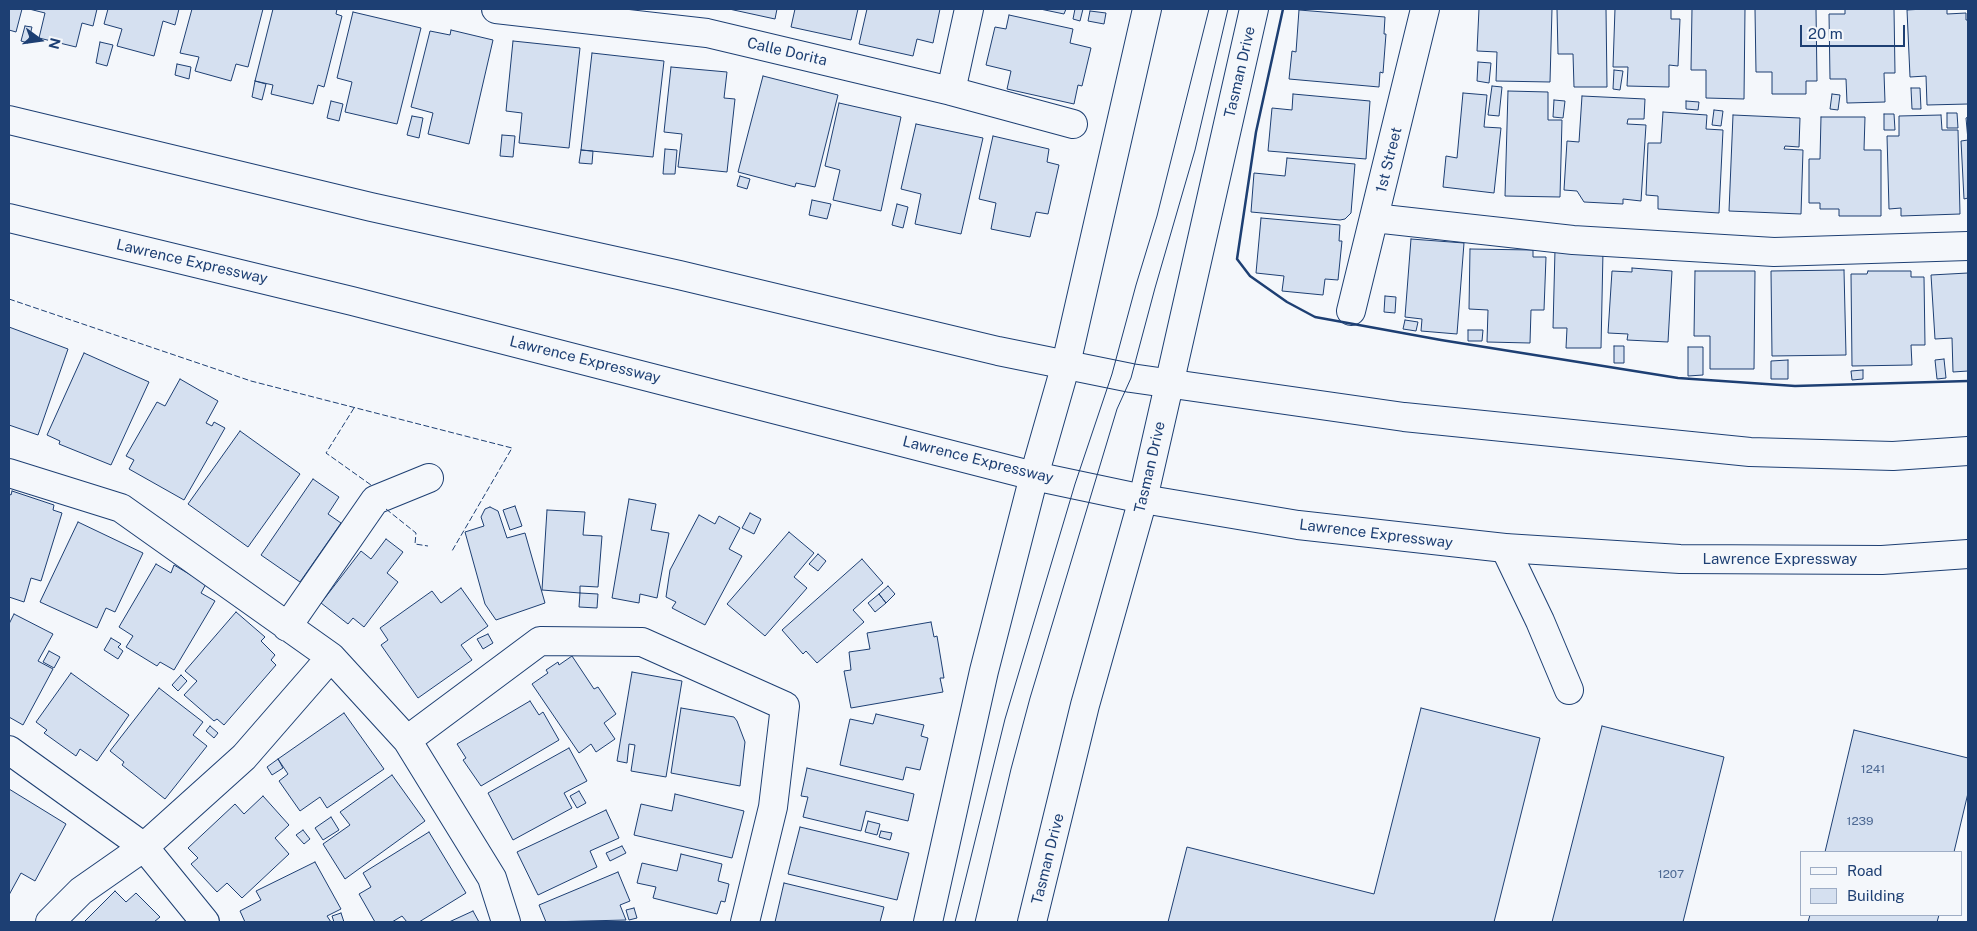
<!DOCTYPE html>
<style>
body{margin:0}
#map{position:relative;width:1977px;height:931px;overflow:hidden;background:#f4f7fb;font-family:"Public Sans",sans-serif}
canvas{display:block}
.frame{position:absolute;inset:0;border:10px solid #1d3f73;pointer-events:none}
.legend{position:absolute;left:1800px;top:851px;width:162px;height:65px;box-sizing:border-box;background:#f4f7fb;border:1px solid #9eadc5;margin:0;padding:6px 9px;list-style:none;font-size:15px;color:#1d3f73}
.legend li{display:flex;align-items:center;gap:10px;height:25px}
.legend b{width:25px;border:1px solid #9eadc5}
.north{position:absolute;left:15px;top:15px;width:50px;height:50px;-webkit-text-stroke:4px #f4f7fb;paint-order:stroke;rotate:104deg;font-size:14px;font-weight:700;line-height:20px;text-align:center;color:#1d3f73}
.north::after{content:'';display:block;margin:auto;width:18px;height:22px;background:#1d3f73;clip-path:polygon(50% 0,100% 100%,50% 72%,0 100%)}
.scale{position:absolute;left:1800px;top:25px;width:105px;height:22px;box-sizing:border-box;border:2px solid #1d3f73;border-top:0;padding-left:6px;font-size:15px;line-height:18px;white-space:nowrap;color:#1d3f73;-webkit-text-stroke:4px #f4f7fb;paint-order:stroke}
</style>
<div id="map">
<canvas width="1977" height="931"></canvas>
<div class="frame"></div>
<ul class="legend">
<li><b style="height:6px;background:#f4f7fb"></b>Road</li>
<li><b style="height:14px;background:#d5e0f0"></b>Building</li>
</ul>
<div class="north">N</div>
<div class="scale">20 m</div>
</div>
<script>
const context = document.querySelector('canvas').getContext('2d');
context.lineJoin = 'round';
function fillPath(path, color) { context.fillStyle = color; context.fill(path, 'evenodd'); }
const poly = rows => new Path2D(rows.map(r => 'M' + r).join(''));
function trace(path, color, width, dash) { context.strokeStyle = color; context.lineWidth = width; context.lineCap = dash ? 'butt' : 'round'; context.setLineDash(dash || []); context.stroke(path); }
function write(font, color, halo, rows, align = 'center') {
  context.font = font + ' "Public Sans",sans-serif'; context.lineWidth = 4; context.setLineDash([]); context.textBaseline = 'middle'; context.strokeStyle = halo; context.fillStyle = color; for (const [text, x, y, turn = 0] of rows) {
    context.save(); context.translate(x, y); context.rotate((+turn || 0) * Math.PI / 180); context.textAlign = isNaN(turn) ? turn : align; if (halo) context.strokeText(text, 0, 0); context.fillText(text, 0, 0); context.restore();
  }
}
const building = poly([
 [9,9,22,9,16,32,9,30,9,9],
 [29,9,97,9,93,26,82,23,76,47,39,38,45,13,29,9],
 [108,9,179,9,175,25,163,21,154,56,117,46,122,29,104,24,108,9],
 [192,9,263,9,248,67,236,64,231,81,195,71,199,57,180,53,192,9],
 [273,9,337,9,336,14,342,16,324,87,318,85,313,104,271,94,273,85,255,81,273,9],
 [729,9,777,9,775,19,729,9],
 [795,9,858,9,851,40,791,27,795,9],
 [867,9,940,9,933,43,917,39,913,56,859,44,867,9],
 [1040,9,1066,9,1064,14,1040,9],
 [1075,9,1083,9,1080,21,1073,19,1075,9],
 [1479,9,1552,9,1550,82,1496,81,1497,52,1477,51,1479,9],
 [1557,9,1606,9,1607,87,1574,87,1573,54,1558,54,1557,9],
 [1615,9,1671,9,1671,19,1680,19,1678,66,1669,65,1669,87,1627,86,1628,67,1613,67,1615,9],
 [1692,9,1745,9,1744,99,1706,98,1706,70,1691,70,1692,9],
 [1755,9,1816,9,1817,81,1806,81,1806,94,1772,94,1772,72,1756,72,1755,9],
 [1845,9,1894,9,1895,73,1884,73,1885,102,1847,103,1846,79,1830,79,1829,14,1845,14,1845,9],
 [1924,9,1947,9,1947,14,1966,13,1966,20,1968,20,1968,104,1927,105,1926,76,1910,77,1907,10,1924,9],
 [1299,10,1385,17,1384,34,1386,34,1383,73,1380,72,1379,87,1289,79,1292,51,1296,52,1299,10],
 [1090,11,1106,13,1104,24,1088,21,1090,11],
 [353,12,421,28,397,124,345,112,352,82,337,78,353,12],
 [1009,15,1073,29,1070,43,1091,48,1082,86,1078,85,1074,104,1007,89,1011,71,986,65,995,27,1006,29,1009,15],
 [25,26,32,27,28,43,21,41,25,26],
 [451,30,493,40,469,144,428,134,433,113,411,107,430,31,450,35,451,30],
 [513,41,580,48,569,148,519,143,522,113,506,111,513,41],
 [100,42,113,45,107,66,96,63,100,42],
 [592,53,664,61,653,157,581,150,592,53],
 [1478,62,1491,63,1489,83,1477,81,1478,62],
 [177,64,191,67,189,79,175,75,177,64],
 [671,67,727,72,724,98,735,99,727,172,678,167,682,134,664,132,671,67],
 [1614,70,1623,71,1620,90,1613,89,1614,70],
 [763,76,838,95,815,187,796,183,795,187,738,172,763,76],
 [255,81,266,84,262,100,252,97,255,81],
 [1492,86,1502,87,1499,116,1488,115,1492,86],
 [1911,88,1920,88,1921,109,1912,109,1911,88],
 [1508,91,1548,92,1548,120,1562,120,1560,197,1505,196,1508,91],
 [1463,93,1487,95,1484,127,1501,128,1494,193,1443,187,1446,156,1457,158,1463,93],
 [1293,94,1370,101,1366,159,1268,151,1272,108,1292,110,1293,94],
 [1832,94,1840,95,1838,110,1830,109,1832,94],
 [1582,96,1645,99,1644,119,1628,119,1627,124,1646,125,1641,201,1623,199,1623,204,1584,202,1577,191,1564,190,1567,141,1579,142,1582,96],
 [1554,100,1565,101,1563,118,1553,117,1554,100],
 [331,101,343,104,339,121,327,118,331,101],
 [1686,101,1699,102,1698,110,1686,109,1686,101],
 [839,103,901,117,881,211,833,200,840,170,825,166,839,103],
 [1714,110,1723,111,1721,126,1712,125,1714,110],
 [1663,112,1707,115,1706,129,1723,130,1719,213,1658,209,1658,196,1646,195,1648,143,1661,143,1663,112],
 [1947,113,1957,113,1958,128,1947,128,1947,113],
 [1884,114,1894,114,1895,130,1884,130,1884,114],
 [1733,115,1800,118,1799,147,1785,146,1784,149,1803,150,1801,214,1729,211,1733,115],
 [1941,115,1942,130,1958,130,1960,214,1901,216,1901,208,1889,209,1887,136,1899,136,1899,116,1941,115],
 [412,116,423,118,419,138,407,135,412,116],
 [1821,117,1865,117,1864,150,1881,150,1881,216,1839,216,1839,209,1820,209,1820,203,1809,203,1809,159,1820,159,1821,117],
 [1968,117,1968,198,1964,199,1961,141,1968,140,1966,118,1968,117],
 [916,124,983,138,961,234,915,224,921,194,901,189,916,124],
 [502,135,515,136,513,157,500,156,502,135],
 [993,136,1049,149,1047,162,1059,165,1048,214,1036,212,1030,237,991,229,996,203,979,199,993,136],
 [665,149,677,150,675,174,663,174,665,149],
 [581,150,593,151,592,164,579,163,581,150],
 [1287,158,1355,164,1351,213,1345,219,1340,220,1251,212,1254,173,1285,176,1287,158],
 [740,176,750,179,747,189,737,186,740,176],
 [812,200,831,204,827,219,809,215,812,200],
 [897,204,908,207,903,228,892,225,897,204],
 [1261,218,1340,225,1339,241,1342,241,1338,280,1325,279,1323,295,1282,291,1284,276,1256,273,1261,218],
 [1411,239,1464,243,1457,334,1421,331,1422,319,1405,317,1411,239],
 [1470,249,1533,250,1533,257,1546,257,1544,310,1531,310,1530,343,1487,342,1488,310,1469,309,1470,249],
 [1555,250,1603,251,1601,348,1566,348,1567,328,1553,328,1555,250],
 [1632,268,1672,271,1668,342,1627,340,1628,334,1608,333,1612,271,1632,272,1632,268],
 [1844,270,1846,355,1772,356,1771,271,1844,270],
 [1695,271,1755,271,1754,369,1710,369,1710,336,1694,336,1695,271],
 [1868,271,1911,271,1911,277,1924,277,1925,345,1911,345,1912,365,1852,366,1851,274,1867,274,1868,271],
 [1968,273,1968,371,1953,372,1952,338,1935,339,1931,275,1968,273],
 [1385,296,1396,297,1395,313,1384,312,1385,296],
 [1405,320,1418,322,1416,331,1403,329,1405,320],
 [9,327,68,349,38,435,9,425,9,327],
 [1468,330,1483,330,1482,341,1468,341,1468,330],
 [1614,346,1624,346,1624,363,1614,363,1614,346],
 [1688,347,1703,347,1703,375,1688,376,1688,347],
 [84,353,149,382,111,465,59,444,60,441,47,435,84,353],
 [1944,359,1946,378,1937,379,1935,360,1944,359],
 [1788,360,1788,379,1771,379,1771,361,1788,360],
 [1863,370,1863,379,1852,380,1851,371,1863,370],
 [180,379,218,401,206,423,212,426,214,422,225,428,184,500,129,469,134,460,126,456,157,402,165,406,180,379],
 [240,431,300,474,248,547,188,504,240,431],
 [313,479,339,497,328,514,341,523,300,582,261,555,313,479],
 [12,491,54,505,53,510,62,513,41,581,31,578,24,602,9,597,9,494,11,495,12,491],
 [629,499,656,504,651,530,669,533,657,598,640,594,639,603,612,598,629,499],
 [515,506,522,526,510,530,503,510,515,506],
 [490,507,498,511,507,538,525,533,545,603,496,620,485,604,465,532,484,526,481,517,485,509,490,507],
 [547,510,585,512,583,535,602,536,598,587,580,586,580,593,542,590,547,510],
 [750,513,761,519,754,534,742,528,750,513],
 [699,515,715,524,719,516,740,528,729,549,742,556,705,625,672,608,676,602,666,597,670,570,699,515],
 [78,522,143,553,115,612,106,608,97,628,40,602,78,522],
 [789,532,814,553,794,577,807,588,765,636,727,604,789,532],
 [386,539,403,552,387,573,398,582,364,627,353,618,348,624,321,603,361,551,371,559,386,539],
 [818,554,826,561,818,571,809,564,818,554],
 [862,559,883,583,853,610,864,622,817,663,806,651,803,654,782,630,862,559],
 [156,564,171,573,174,565,206,584,201,593,215,601,174,670,160,662,157,666,126,647,133,636,119,627,156,564],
 [888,586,895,594,886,603,879,594,888,586],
 [461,588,488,626,461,645,472,660,418,698,381,645,388,640,380,628,432,591,441,603,461,588],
 [580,593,598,594,597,608,579,607,580,593],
 [879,594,886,603,875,612,868,603,879,594],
 [236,612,265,637,261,641,275,655,271,660,276,665,224,725,217,719,214,721,184,695,197,681,185,671,236,612],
 [14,614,53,634,38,661,53,669,23,725,9,717,9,624,14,614],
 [931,622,934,637,937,636,944,678,940,678,943,692,851,708,844,671,851,670,849,652,870,649,867,633,931,622],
 [488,634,493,643,483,649,477,639,488,634],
 [111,638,121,644,118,647,123,651,118,659,104,650,111,638],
 [49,651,60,657,54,668,43,662,49,651],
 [572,656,594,689,598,687,616,714,604,723,615,739,596,752,591,744,579,753,532,684,548,673,546,670,558,662,559,665,572,656],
 [632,672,682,681,666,777,631,771,635,745,629,744,627,763,617,761,632,672],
 [71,673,129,715,97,761,80,749,76,756,44,733,47,730,36,722,71,673],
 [181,675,187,681,178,691,172,685,181,675],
 [159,688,203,722,193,735,207,746,165,799,122,765,124,762,110,751,159,688],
 [530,701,539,715,543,712,559,740,481,786,463,760,466,758,457,744,530,701],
 [681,708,734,717,737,721,745,742,740,786,671,773,681,708],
 [1421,708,1540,738,1494,922,1168,922,1187,847,1374,894,1421,708],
 [344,713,384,769,327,808,320,797,300,811,279,781,288,774,278,759,344,713],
 [876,714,924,725,921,736,928,738,920,770,906,767,903,780,840,765,850,719,873,724,876,714],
 [210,726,218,733,214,738,206,731,210,726],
 [1602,726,1724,757,1683,922,1552,922,1602,726],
 [1854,730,1968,758,1968,793,1954,852,1825,852,1854,730],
 [569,748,587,781,564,793,572,808,513,840,488,793,569,748],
 [278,759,283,768,272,775,267,767,278,759],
 [807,768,914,794,908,821,866,811,861,831,803,817,808,797,801,796,807,768],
 [392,775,425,821,345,879,323,844,350,825,340,812,392,775],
 [9,789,66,824,35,881,21,873,9,895,9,789],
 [579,791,586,803,577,808,570,796,579,791],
 [675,794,744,811,732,858,634,835,641,804,672,811,675,794],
 [263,796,289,825,275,838,289,854,242,898,227,883,217,892,191,864,198,858,188,848,235,804,244,814,263,796],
 [606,810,619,838,590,851,597,867,538,895,517,852,606,810],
 [331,817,339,830,323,840,315,828,331,817],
 [868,821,880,824,877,835,865,832,868,821],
 [800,827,909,853,897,900,788,874,800,827],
 [303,830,310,839,304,844,296,835,303,830],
 [881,831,892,833,890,840,879,837,881,831],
 [429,832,466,893,419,922,407,922,402,916,392,922,375,922,359,894,371,887,363,873,429,832],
 [622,846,626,853,610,861,606,853,622,846],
 [681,854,722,864,718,881,729,884,725,902,721,901,717,914,653,898,656,887,637,883,642,863,677,871,681,854],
 [315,862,341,909,327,916,331,922,245,922,240,911,261,900,256,891,315,862],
 [618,872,630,901,620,905,626,920,546,922,539,905,618,872],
 [784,883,884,907,880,922,775,922,784,883],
 [115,891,126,902,136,893,160,917,154,922,84,922,115,891],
 [634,908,637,918,629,920,626,910,634,908],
 [473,911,479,922,449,922,473,911],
 [341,913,344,922,334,922,332,916,341,913],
 [1810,915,1939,915,1937,922,1808,922,1810,915]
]);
fillPath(building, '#d5e0f0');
trace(building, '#1d3f73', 1);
const minor = poly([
 [496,9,707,33,951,91,1073,124],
 [951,91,969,9],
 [1374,218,1573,240,1774,252,1968,246],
 [1351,311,1425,9],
 [1066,364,1147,9],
 [1169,385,1254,9],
 [9,473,121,508,331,657,407,740,492,878,506,922],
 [1505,548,1540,621,1569,690],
 [287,627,375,500,429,478],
 [407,740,540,641,642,642,785,706,773,807,745,922],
 [9,750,144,847,205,922],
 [50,922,81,891,144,847,244,757,331,657]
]);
const major = poly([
 [928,922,984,671,1034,476,1066,364],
 [1032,922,1085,705,1143,499,1169,385]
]);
const highway = poly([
 [9,120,371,207,679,275,998,351,1131,378,1404,417,1750,452,1893,456,1968,451],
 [9,218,352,301,1034,476,1143,499,1298,525,1505,548,1680,559,1882,560,1968,554]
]);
trace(minor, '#1d3f73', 30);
trace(major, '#1d3f73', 30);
trace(highway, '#1d3f73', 30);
trace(minor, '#f4f7fb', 28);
trace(major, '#f4f7fb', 28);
trace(highway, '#f4f7fb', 28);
trace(poly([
 [955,922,1005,719,1075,484,1112,374,1136,285,1157,216,1209,9],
 [975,922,1011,769,1030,698,1117,409,1131,378,1155,288,1195,150,1228,9]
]), '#1d3f73', 1);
trace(poly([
 [9,299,251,381,512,448,452,551],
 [354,408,326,453,371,485],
 [386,509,416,533,415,544,428,546]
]), '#1d3f73', 1, [6, 2.5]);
trace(poly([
 [1283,9,1256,132,1237,259,1250,276,1287,302,1315,317,1441,340,1678,378,1795,386,1968,381]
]), '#1d3f73', 2.5);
write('12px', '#4b6792', null, [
 ["1241",1873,769],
 ["1239",1860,821],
 ["1207",1671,874]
]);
write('15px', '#1d3f73', '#f4f7fb', [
 ["Calle Dorita",787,52,13],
 ["Tasman Drive",1240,72,-77],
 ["1st Street",1389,160,-76],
 ["Lawrence Expressway",192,262,13],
 ["Lawrence Expressway",585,360,14],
 ["Lawrence Expressway",978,460,14],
 ["Tasman Drive",1150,467,-77],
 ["Lawrence Expressway",1376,534,7],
 ["Lawrence Expressway",1780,559],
 ["Tasman Drive",1048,859,-76]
]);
</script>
